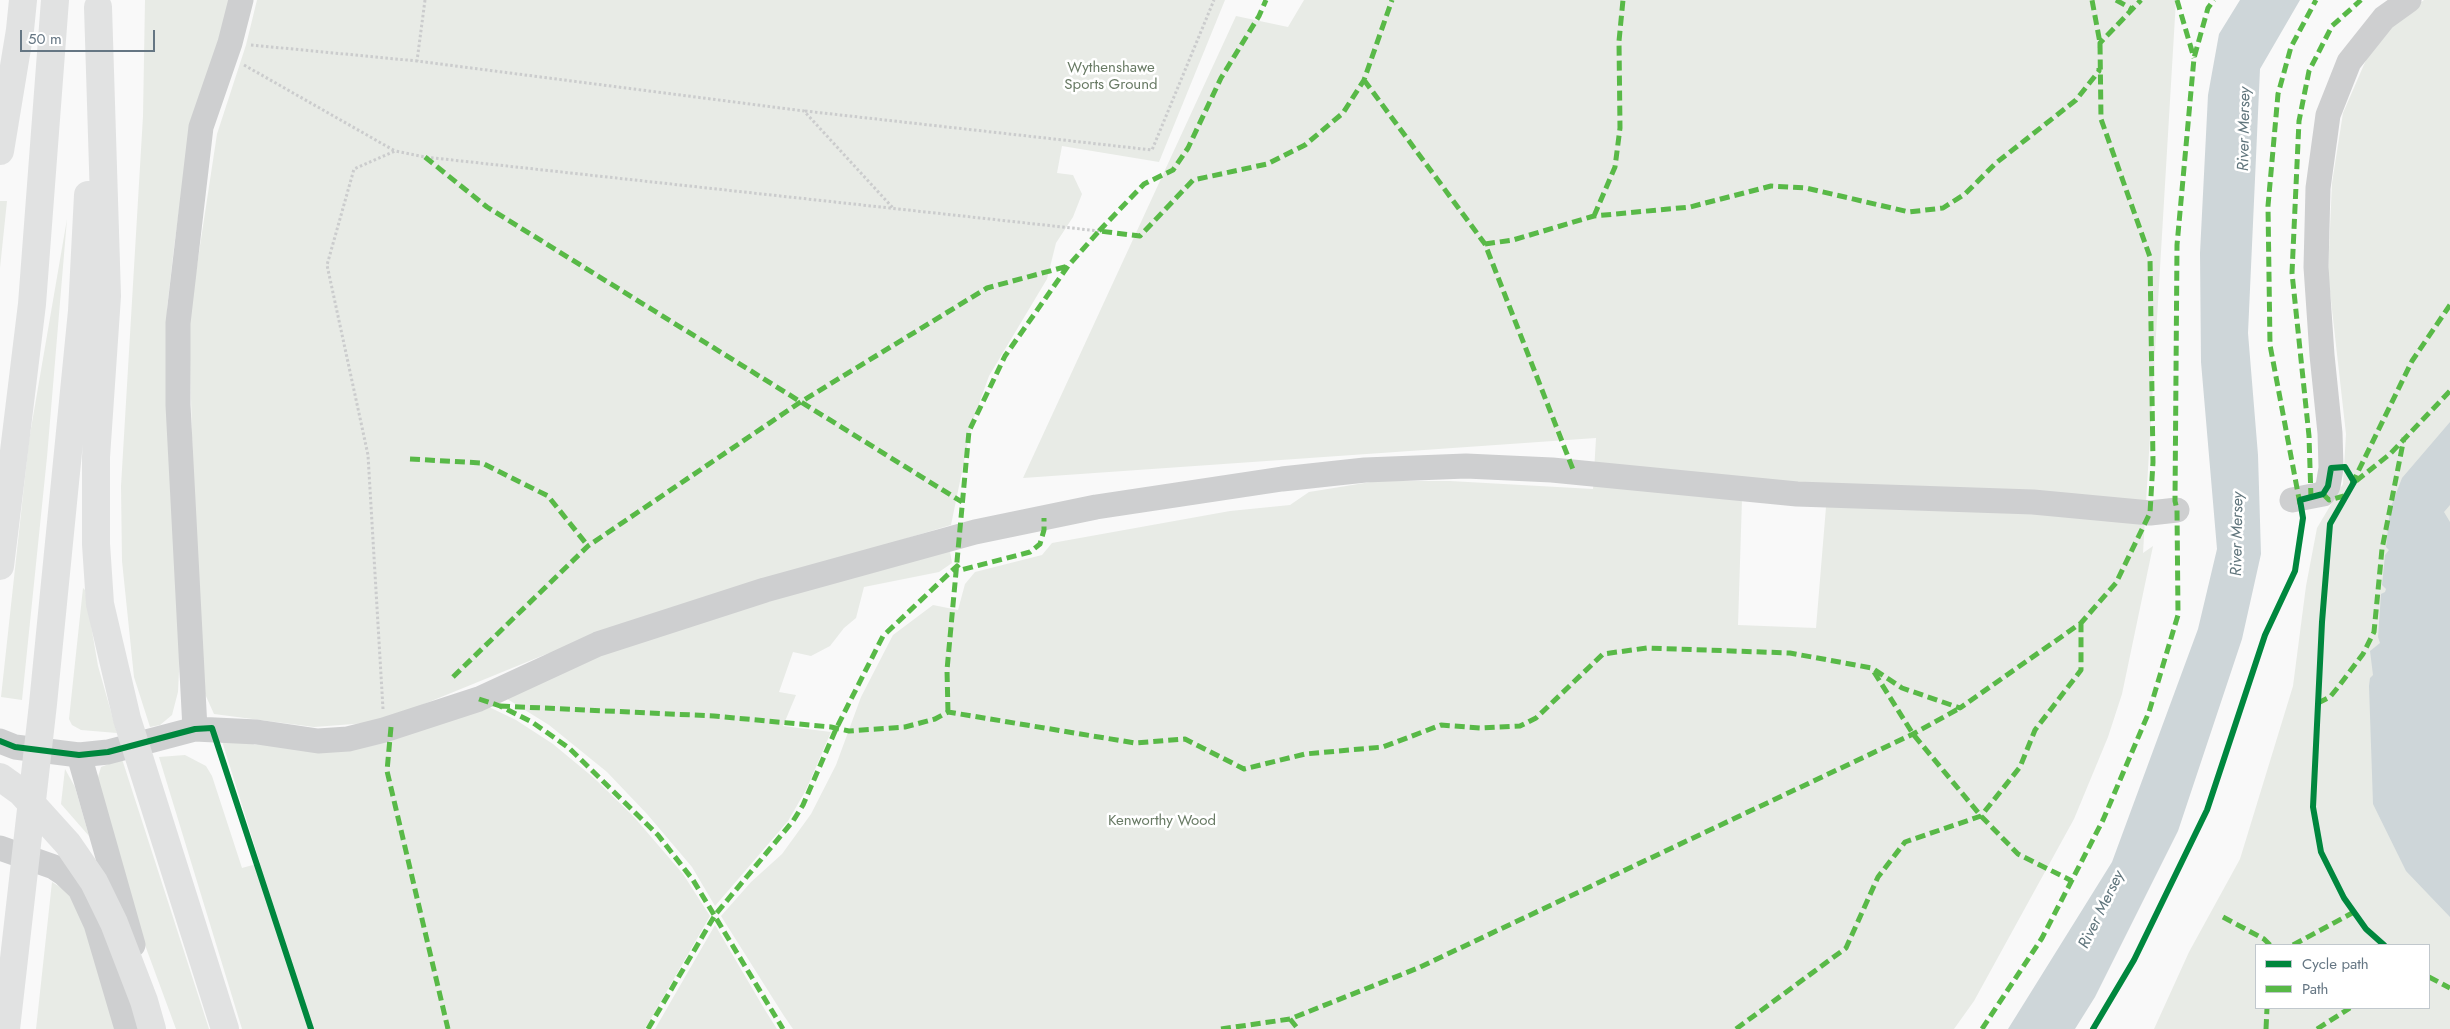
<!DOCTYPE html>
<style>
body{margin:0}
#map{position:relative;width:2450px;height:1029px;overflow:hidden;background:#f9f9f9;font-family:Jost,sans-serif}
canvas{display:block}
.legend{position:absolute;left:2255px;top:944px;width:175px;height:65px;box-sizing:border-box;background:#fff;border:1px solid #c1c8cd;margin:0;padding:6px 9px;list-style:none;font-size:15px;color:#657683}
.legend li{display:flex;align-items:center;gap:10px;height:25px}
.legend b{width:25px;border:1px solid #c1c8cd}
.scale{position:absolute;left:20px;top:30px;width:135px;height:22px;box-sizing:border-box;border:2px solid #657683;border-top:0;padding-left:6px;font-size:15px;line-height:18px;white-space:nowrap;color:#657683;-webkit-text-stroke:4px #fff;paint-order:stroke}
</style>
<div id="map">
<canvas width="2450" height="1029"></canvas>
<ul class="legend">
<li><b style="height:6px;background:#00873e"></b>Cycle path</li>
<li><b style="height:6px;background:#58b947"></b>Path</li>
</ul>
<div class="scale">50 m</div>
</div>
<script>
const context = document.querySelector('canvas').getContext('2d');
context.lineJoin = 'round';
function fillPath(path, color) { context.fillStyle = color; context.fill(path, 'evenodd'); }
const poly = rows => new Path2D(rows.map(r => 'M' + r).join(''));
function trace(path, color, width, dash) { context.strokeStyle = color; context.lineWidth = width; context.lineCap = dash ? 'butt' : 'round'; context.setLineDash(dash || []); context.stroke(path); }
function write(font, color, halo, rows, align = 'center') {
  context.font = font + ' Jost,sans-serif'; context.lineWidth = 5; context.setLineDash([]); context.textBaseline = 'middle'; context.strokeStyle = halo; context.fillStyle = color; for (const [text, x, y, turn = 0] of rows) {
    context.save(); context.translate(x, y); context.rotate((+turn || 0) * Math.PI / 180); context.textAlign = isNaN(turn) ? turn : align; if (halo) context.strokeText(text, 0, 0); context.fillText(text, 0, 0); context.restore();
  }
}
fillPath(poly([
 [145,0,235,0,183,181,174,248,167,309,180,650,178,692,172,715,160,725,150,727,134,677,122,561,121,486,143,116],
 [257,0,1225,0,1159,162,1062,146,1057,173,1073,175,1082,194,1073,217,1056,243,1047,279,989,376,972,423,951,525,762,582,544,655,380,722,314,727,214,714,205,694,193,477,189,318,217,134,246,45],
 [1304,0,2176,0,2143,553,2153,546,2122,694,2108,737,2074,819,1974,1001,1954,1029,793,1029,784,1016,721,916,751,882,782,854,811,814,836,765,861,697,893,635,933,605,958,610,965,584,975,572,1042,555,1052,543,1230,511,1290,505,1309,492,1377,481,1450,481,1593,489,1596,438,1023,478,1236,16,1288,27],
 [1742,499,1826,507,1816,628,1738,625],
 [2424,0,2450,0,2450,1029,2154,1029,2189,952,2240,859,2293,686,2306,586,2317,528,2343,484,2346,434,2328,274,2332,183,2343,113,2366,60,2383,34,2404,15],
 [2256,945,2429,945,2429,1008,2256,1008],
 [0,201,7,201,0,268],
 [67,219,47,457,22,700,1,697,29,440],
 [949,546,952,563,939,572,864,587,856,618,844,628,830,646,811,656,793,652,779,692,796,695,783,726,831,732,806,790,788,821,715,906,692,867,647,814,607,772,549,725,496,692,564,661],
 [83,588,85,590,98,666,117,733,81,730,72,725,69,719],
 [479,699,491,708,516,720,553,744,594,778,634,817,683,874,710,916,645,1029,242,1029,159,757,185,755,206,766,212,776,242,868,260,863,222,741,246,740,255,745,265,741,284,746],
 [122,759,209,1029,176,1029,135,918,95,787,101,767],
 [65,769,75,787,89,836,61,804],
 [52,882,76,897,122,1029,36,1029],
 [715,925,765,1010,777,1029,655,1029]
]), '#e8ebe6');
fillPath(poly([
 [2240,0,2300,0,2260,69,2248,333,2258,455,2261,554,2242,639,2178,831,2095,997,2075,1029,2008,1029,2112,862,2198,629,2217,549,2201,362,2200,253,2208,95,2219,34],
 [2450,422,2450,505,2444,512,2450,522,2450,917,2406,871,2373,804,2369,686,2370,678,2373,675,2370,651,2380,643,2378,637,2381,594,2385,592,2386,589,2382,585,2385,555,2389,550,2386,547,2390,509,2402,478]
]), '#ced6d9');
trace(poly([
 [425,0,417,61,804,111,893,208],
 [251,45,417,61],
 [244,65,395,151],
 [805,111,1152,150,1214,0],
 [383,709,368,455,327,265,354,169,395,151,425,157,1099,231]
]), '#cbcccd', 3, [2.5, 2.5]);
trace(poly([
 [2292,500,2323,494,2328,486,2331,468,2330,433,2322,355,2316,267,2318,188,2328,115,2349,62,2384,18,2409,0],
 [195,729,178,405,178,323,201,127,230,43,241,0],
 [0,741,15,747,79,755,108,752,195,729,257,732,318,741,348,739,384,730,479,699,598,644,765,590,975,532,1096,507,1282,479,1365,470,1466,466,1552,470,1797,494,2033,502,2150,513,2177,510],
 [79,755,133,945],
 [0,848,54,867,63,873,80,889,96,924,127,1029]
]), '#cecfd0', 25);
trace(poly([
 [98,7,107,296,96,457,96,544,100,604,127,719,225,1029],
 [0,151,20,30,23,0],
 [0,566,32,304,55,0],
 [0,777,21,792,68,844,94,882,114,923,144,1001,152,1029],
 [6,1029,43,704,82,311,88,195]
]), '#e1e2e2', 28);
trace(poly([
 [2116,0,2132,9],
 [2177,0,2194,58],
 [2100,48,2100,43,2141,0],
 [1364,80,1485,244,1574,472],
 [425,157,487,207,962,502],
 [1594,216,1615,167,1620,128,1619,41,1623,0],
 [1099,231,1144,184,1173,170,1188,148,1221,78,1259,16,1266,0],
 [1485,244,1513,240,1594,216,1690,207,1771,186,1806,188,1909,212,1943,208,1965,194,1996,163,2076,100,2099,71,2099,68],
 [410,459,482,463,548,496,588,546],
 [2356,481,2390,454,2450,391],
 [2352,484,2412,361,2450,305],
 [2323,494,2329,500,2344,496],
 [2311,498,2309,436,2292,273,2299,121,2309,71,2332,26,2361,0],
 [2300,504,2270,345,2268,206,2278,94,2291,47,2316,0],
 [1874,672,1913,734,1981,816,2018,854,2072,881],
 [453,677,588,546,799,403,987,288,1068,266],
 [479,699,500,706,532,722,569,748,658,835,693,880,783,1029],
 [2318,703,2330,697,2339,686,2363,654,2374,632,2382,549,2404,438],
 [500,706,714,716,831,727,849,731,905,727,935,719,948,712,1135,743,1185,739,1244,769,1305,754,1383,747,1441,725,1481,728,1520,726,1536,718,1603,654,1647,648,1790,653,1872,668,1902,688,1960,708,2081,623,2116,583,2150,513,2153,462,2150,257,2101,119,2100,43,2092,0],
 [948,712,947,670,969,431,1005,356,1068,266,1099,231,1140,236,1193,180,1267,164,1305,145,1343,113,1364,80,1392,0],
 [391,727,387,771,448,1029],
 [2223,917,2264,939,2270,945],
 [2293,945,2354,912],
 [2429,977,2450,988],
 [1290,1019,1298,1029],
 [648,1029,715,915,793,821,803,805,836,729,883,636,957,566,961,570,1030,552,1040,544,1044,530,1044,518],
 [1221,1029,1290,1019,1418,968,1913,734,1960,708],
 [1736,1029,1846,948,1878,877,1905,842,1981,816,2020,767,2035,730,2081,670,2081,623],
 [1982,1029,2042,938,2103,820,2149,712,2178,615,2177,510,2175,501,2177,245,2194,58,2208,8,2214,0],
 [2266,1029,2267,1008],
 [2317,1029,2350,1008]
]), '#58b947', 5, [10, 5]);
trace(poly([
 [0,741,15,747,79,755,108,752,195,729,212,728,311,1029],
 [2093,1029,2134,960,2207,810,2265,635,2295,571,2303,518,2300,500,2323,494,2328,486,2331,468,2345,467,2354,482,2330,524,2322,622,2313,807,2321,852,2344,898,2366,929,2384,945]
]), '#00873e', 6);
write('15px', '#687a64', '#fff', [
 ["Wythenshawe",1111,68],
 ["Sports Ground",1111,85],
 ["Kenworthy Wood",1162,821]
]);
write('italic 16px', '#60757c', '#fff', [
 ["River Mersey",2245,129,-89],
 ["River Mersey",2238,534,-89],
 ["River Mersey",2102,910,-64]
]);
</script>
